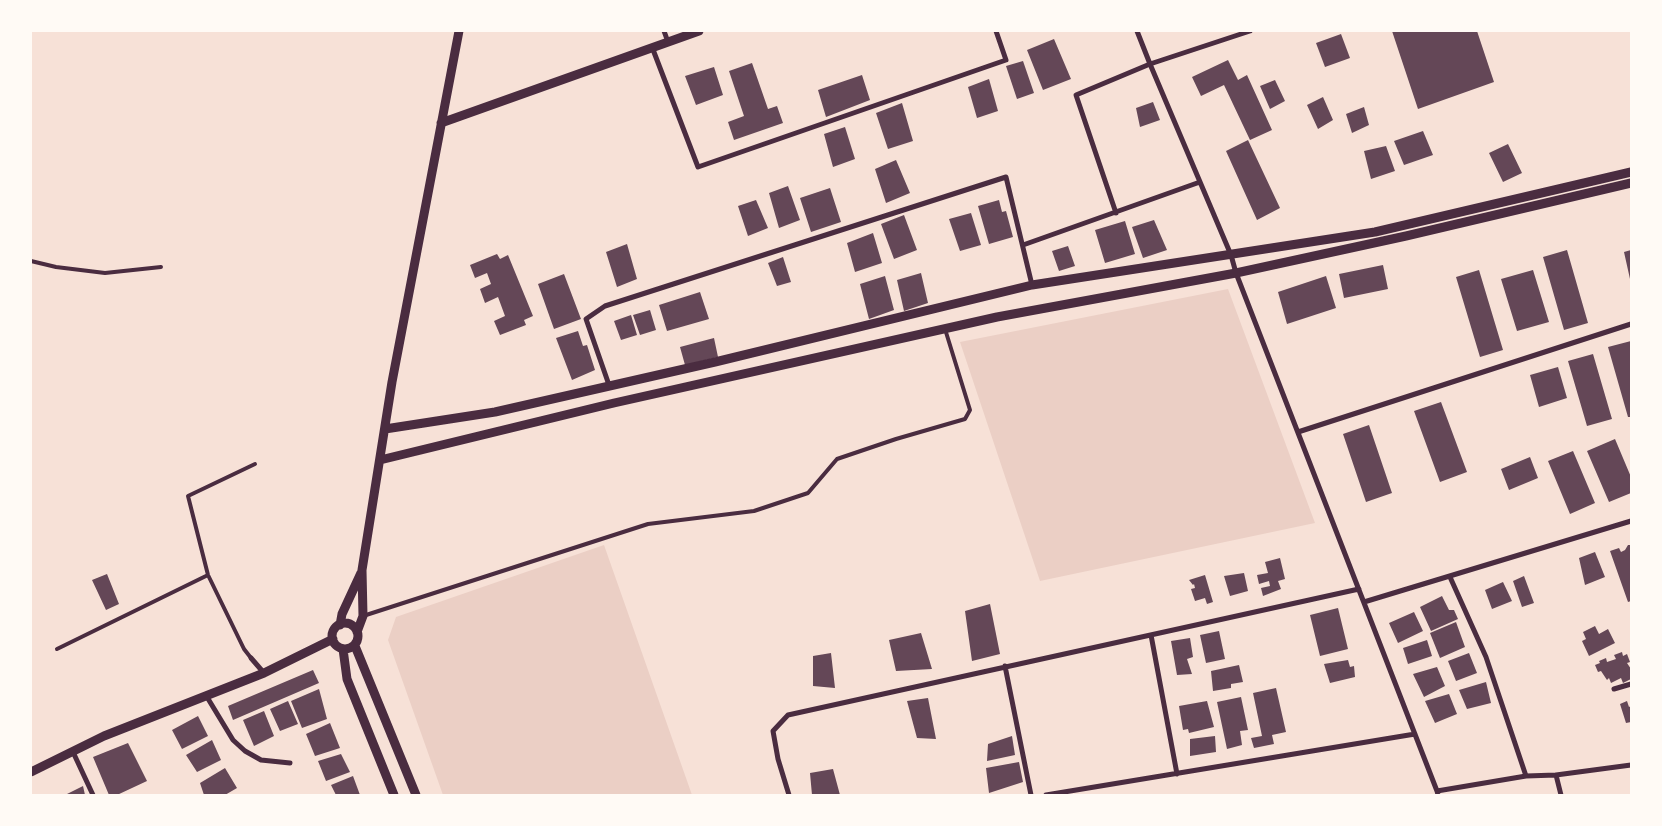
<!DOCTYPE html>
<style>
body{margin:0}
#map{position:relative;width:1662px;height:826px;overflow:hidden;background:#f7e1d7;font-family:Merriweather,serif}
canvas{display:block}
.frame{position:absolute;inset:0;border:32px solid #fffaf5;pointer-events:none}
</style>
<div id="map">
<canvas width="1662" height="826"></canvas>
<div class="frame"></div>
</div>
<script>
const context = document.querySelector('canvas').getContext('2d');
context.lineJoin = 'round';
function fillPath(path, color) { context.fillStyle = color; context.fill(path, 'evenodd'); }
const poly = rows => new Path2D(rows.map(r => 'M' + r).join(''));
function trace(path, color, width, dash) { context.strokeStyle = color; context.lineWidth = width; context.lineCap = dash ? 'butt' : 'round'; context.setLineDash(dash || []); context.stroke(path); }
fillPath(poly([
 [1228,289,1315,523,1040,581,960,342],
 [604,545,692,795,443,795,388,640,396,617]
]), '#ebcfc5');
fillPath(poly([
 [1392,31,1477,31,1494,82,1418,109],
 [1341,34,1350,58,1325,67,1316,43],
 [1054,39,1071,79,1043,90,1027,50],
 [1228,60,1238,80,1247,75,1272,130,1250,140,1224,85,1201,96,1192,77],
 [1023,61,1034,93,1017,99,1006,66],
 [752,63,768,109,777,106,783,123,734,140,728,122,744,116,729,71],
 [714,67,723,95,696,105,685,76],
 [862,75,870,100,826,117,818,90],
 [989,79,998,111,977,118,968,87],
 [1275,80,1285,101,1270,109,1260,86],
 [1323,97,1333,120,1318,129,1307,105],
 [1153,102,1160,120,1140,127,1136,108],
 [902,103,913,141,888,149,876,113],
 [1364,107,1369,125,1352,133,1346,114],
 [845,127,855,159,833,167,824,134],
 [1423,131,1433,155,1404,165,1394,141],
 [1248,140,1280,208,1257,220,1226,151],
 [1508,144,1522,173,1503,182,1489,153],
 [1386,146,1395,171,1371,179,1364,151],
 [896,160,910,193,886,203,875,169],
 [788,186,800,220,779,228,769,193],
 [830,188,841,222,811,232,800,198],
 [756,200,768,228,748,236,738,206],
 [999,200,1002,212,1006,211,1013,237,989,244,978,206],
 [971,213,981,245,960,251,949,219],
 [904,215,917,250,894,259,881,224],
 [1154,220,1167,250,1143,258,1132,227],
 [1125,221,1135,254,1105,263,1095,230],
 [873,233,882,263,855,272,847,243],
 [627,244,637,279,617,287,606,252],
 [1068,246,1075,266,1059,271,1052,251],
 [1567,250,1588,323,1564,330,1543,257],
 [1631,250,1631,279,1630,279,1624,252],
 [497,254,500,259,508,255,533,316,524,320,526,325,500,335,494,321,505,316,498,297,485,303,480,289,491,284,487,273,475,278,470,265],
 [783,257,791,282,777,286,768,263],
 [1383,265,1388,289,1344,298,1339,274],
 [1479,270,1503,350,1480,357,1456,277],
 [1533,270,1549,322,1517,331,1501,279],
 [921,273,928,303,904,311,897,280],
 [564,274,581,319,554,329,538,284],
 [885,276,894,310,869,319,860,284],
 [1326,276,1336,308,1287,324,1278,292],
 [700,292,709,319,667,331,659,305],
 [650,310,656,330,640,335,633,315],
 [631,315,637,335,621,340,614,321],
 [578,331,583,346,587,345,595,370,572,380,556,338],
 [714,338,718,357,685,365,680,347],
 [1631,341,1631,417,1628,417,1608,347],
 [1593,354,1612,419,1587,426,1568,361],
 [1558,367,1567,398,1539,407,1530,375],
 [1441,402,1467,472,1440,482,1414,411],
 [1369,425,1392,493,1366,502,1343,434],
 [1615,439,1631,477,1631,493,1609,502,1587,451],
 [1573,451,1595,503,1570,514,1548,461],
 [1530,457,1538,478,1509,490,1501,469],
 [1628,545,1631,545,1631,601,1628,602,1610,551,1619,548,1621,552,1625,550],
 [1595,552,1605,577,1585,585,1579,558],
 [1280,558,1285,579,1278,581,1281,589,1263,596,1261,588,1270,586,1269,581,1259,584,1257,575,1268,573,1265,562],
 [1244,573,1248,591,1230,596,1224,576],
 [107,574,119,604,106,610,92,580],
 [1205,575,1213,602,1207,604,1205,598,1195,601,1191,589,1195,588,1194,584,1193,585,1189,580],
 [1524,576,1534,603,1522,607,1513,581],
 [1503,582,1512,601,1492,609,1485,590],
 [1442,596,1449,610,1454,610,1458,619,1431,631,1420,607],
 [990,604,1000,654,972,661,965,611],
 [1338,608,1348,649,1320,656,1310,615],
 [1414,612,1423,631,1398,643,1389,623],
 [1456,622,1465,647,1440,658,1430,633],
 [1595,626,1599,634,1608,629,1615,643,1589,656,1582,641,1586,639,1583,632],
 [1219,631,1225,659,1206,663,1200,635],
 [921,633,932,669,896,671,889,640],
 [1190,638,1193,657,1187,659,1192,674,1177,675,1171,641],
 [1427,640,1432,656,1408,664,1403,648],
 [1622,652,1623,656,1627,654,1630,662,1627,663,1631,669,1631,679,1623,683,1621,678,1611,683,1609,678,1607,680,1601,671,1598,672,1595,665,1600,663,1599,661,1606,658,1607,662,1616,659,1614,655],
 [831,653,835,688,813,686,813,656],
 [1469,653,1477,673,1456,681,1448,661],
 [1348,660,1350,667,1354,666,1355,677,1330,683,1324,664],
 [1239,665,1243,682,1231,684,1231,688,1213,691,1211,671],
 [1437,667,1445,686,1424,697,1413,674],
 [313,670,319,683,233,720,228,706],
 [1486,682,1491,703,1467,709,1459,690],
 [1276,688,1286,732,1272,735,1274,744,1254,748,1251,738,1262,736,1253,693],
 [319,689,327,719,302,728,291,701],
 [1449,694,1457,714,1435,723,1425,701],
 [1241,697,1248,730,1240,731,1242,745,1227,749,1217,702],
 [928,698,936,739,917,738,907,701],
 [288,701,298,724,280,731,270,709],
 [1207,701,1214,727,1189,733,1188,729,1183,730,1179,706],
 [1627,701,1629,707,1631,706,1631,722,1626,723,1620,704],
 [264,711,274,736,254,746,243,720],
 [198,716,208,736,182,749,172,730],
 [330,723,340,748,315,756,306,734],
 [1012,736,1015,755,987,761,988,744],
 [1215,736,1216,752,1190,756,1190,739],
 [212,740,221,760,197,772,186,755],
 [128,743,147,781,117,795,109,795,93,757],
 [341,754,350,772,326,781,318,761],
 [1019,762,1023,782,989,793,986,768],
 [225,768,237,788,225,795,204,795,200,783],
 [833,769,840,795,812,795,810,773],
 [353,776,360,795,336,795,331,785],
 [83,786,85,795,65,795]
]), '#644757');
trace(poly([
 [31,261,56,267,105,273,161,267],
 [363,616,648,524,754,511,808,493,837,459,896,439,965,419,970,410,945,329],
 [57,649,208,575],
 [251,658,244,649,208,575,188,496,255,464]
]), '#4a2c40', 4);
trace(poly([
 [664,31,668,42],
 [1250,31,1150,64,1231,255,1236,273,1437,791],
 [652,47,698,167,1006,60,996,31],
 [1116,213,1076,95,1150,64,1137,31],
 [1023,245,1200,182],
 [609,385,586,319,605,306,1006,177,1032,285],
 [1298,432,1631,324],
 [1450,577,1486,657,1526,776],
 [1364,602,1631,521],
 [1151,635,1177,774],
 [251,658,264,673],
 [1005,666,1031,795],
 [1614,689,1631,684],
 [207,697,233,740,245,751,261,760,290,763],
 [73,752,93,795],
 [1556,775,1561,795],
 [789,795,778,759,773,731,788,715,1359,589],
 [1046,795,1415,734],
 [1438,795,1437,791,1526,776,1556,775,1631,765]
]), '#4a2c40', 5);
trace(poly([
 [441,123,699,31],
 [385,429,495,412,715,362,1032,285,1375,232,1631,172],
 [380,460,614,403,997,317,1236,273,1406,236,1631,183],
 '332 636a13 13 0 1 1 26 0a13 13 0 1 1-26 0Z',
 [340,625,342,614,361,573],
 [357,632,363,616,362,570,392,382,459,31],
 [355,646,416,795],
 [343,649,347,679,394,795],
 [31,772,104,736,264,673,333,639]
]), '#4a2c40', 9);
</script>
